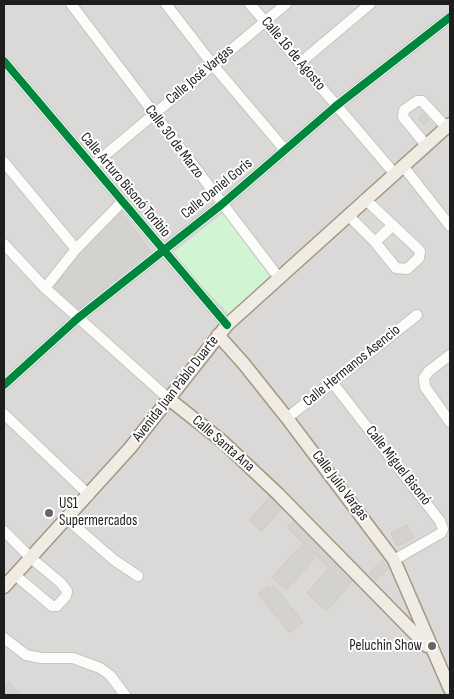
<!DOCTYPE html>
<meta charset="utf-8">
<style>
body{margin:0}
#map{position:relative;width:454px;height:699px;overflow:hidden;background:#eceae5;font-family:"Sofia Sans Condensed",sans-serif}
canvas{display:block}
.frame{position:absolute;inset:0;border:5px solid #1d1d1d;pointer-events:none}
</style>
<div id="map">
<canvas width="454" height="699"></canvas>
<div class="frame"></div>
</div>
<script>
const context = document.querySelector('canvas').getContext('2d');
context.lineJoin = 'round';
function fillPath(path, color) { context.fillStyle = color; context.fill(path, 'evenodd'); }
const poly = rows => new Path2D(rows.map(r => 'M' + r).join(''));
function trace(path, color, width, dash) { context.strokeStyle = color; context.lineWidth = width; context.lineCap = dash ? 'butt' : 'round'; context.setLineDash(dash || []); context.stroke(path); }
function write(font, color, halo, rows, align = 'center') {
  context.font = font + ' "Sofia Sans Condensed",sans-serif'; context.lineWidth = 4; context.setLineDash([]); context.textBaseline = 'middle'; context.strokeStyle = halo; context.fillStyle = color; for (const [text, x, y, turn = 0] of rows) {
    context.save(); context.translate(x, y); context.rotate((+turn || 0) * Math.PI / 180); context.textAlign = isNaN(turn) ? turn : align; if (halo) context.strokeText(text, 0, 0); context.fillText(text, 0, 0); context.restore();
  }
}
fillPath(poly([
 [4,4,450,4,450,695,4,695]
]), '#dbd9d7');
fillPath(poly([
 [224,213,269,270,270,277,230,315,171,254]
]), '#d1f4d2');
const building = poly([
 [424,114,429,120,424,125,418,118,424,114],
 [120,211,150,251,77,310,52,289,82,250,120,211],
 [271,496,283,508,261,531,249,520,271,496],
 [295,519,355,578,347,586,287,527,295,519],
 [407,525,414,538,397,546,391,533,407,525],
 [302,545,315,558,286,590,272,577,302,545],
 [382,561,389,568,376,580,369,573,382,561],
 [327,570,347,588,326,611,307,593,327,570],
 [268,586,271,588,274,586,303,622,290,633,258,594,268,586],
 [8,682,21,695,4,695,4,686,8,682]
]);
fillPath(building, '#d4d2ce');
trace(building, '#cfcbc6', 1);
const minor = poly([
 [71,4,279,278],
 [166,4,213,65,285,150],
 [250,4,394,173],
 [4,61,227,325],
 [301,62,370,4],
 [426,145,403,117,404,110,417,101,422,101,446,127],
 [4,162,76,249],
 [92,166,286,4],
 [403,166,450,226],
 [348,215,375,242,396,268,407,269,419,258,420,251,417,248,365,199],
 [375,242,392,226],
 [4,244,45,288,169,399],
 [45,288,76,249,122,202],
 [450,355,429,371,424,378,425,387,450,422],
 [332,382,440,521,443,529,441,533,394,560],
 [4,385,78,318,221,205,336,106,450,17],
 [4,414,89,495],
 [287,418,417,315],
 [67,519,114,560,138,576],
 [4,531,31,558,61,583,67,591,66,596,57,606,52,606,15,575],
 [4,638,26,655,41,658,73,658,100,668,110,675,125,695]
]);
const major = poly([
 [218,335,244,364,287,418,394,560,450,689],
 [169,399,222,441,278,494,427,646],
 [4,587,130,448,227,325,450,124]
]);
trace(minor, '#c4c4c1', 12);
trace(major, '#a29881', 15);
trace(minor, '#fcfcfb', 10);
trace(major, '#f0ebe3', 12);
trace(poly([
 [4,61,227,325],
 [4,385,78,318,221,205,336,106,450,17]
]), '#00873e', 8);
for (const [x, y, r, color] of [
 [49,513,5,"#656563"],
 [432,646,5,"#656563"]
]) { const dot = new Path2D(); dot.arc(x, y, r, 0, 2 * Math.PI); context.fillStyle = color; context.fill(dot); trace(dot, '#fff', 2); }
write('15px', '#1d1d1d', '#fff', [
 ["Calle 16 de Agosto",293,54,50],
 ["Calle José Vargas",200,75,-40],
 ["Calle 30 de Marzo",174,142,53],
 ["Calle Arturo Bisonó Toribio",125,185,50],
 ["Calle Daniel Goris",217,189,-39],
 ["Calle Hermanos Asencio",352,366,-39],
 ["Avenida Juan Pablo Duarte",176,389,-52],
 ["Calle Santa Ana",223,444,41],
 ["Calle Miguel Bisonó",398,466,52],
 ["Calle Julio Vargas",340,486,53]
]);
write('15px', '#1d1d1d', '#fff', [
 ["US1",59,504],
 ["Supermercados",59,521],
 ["Peluchin Show",422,646,"right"]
], 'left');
</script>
